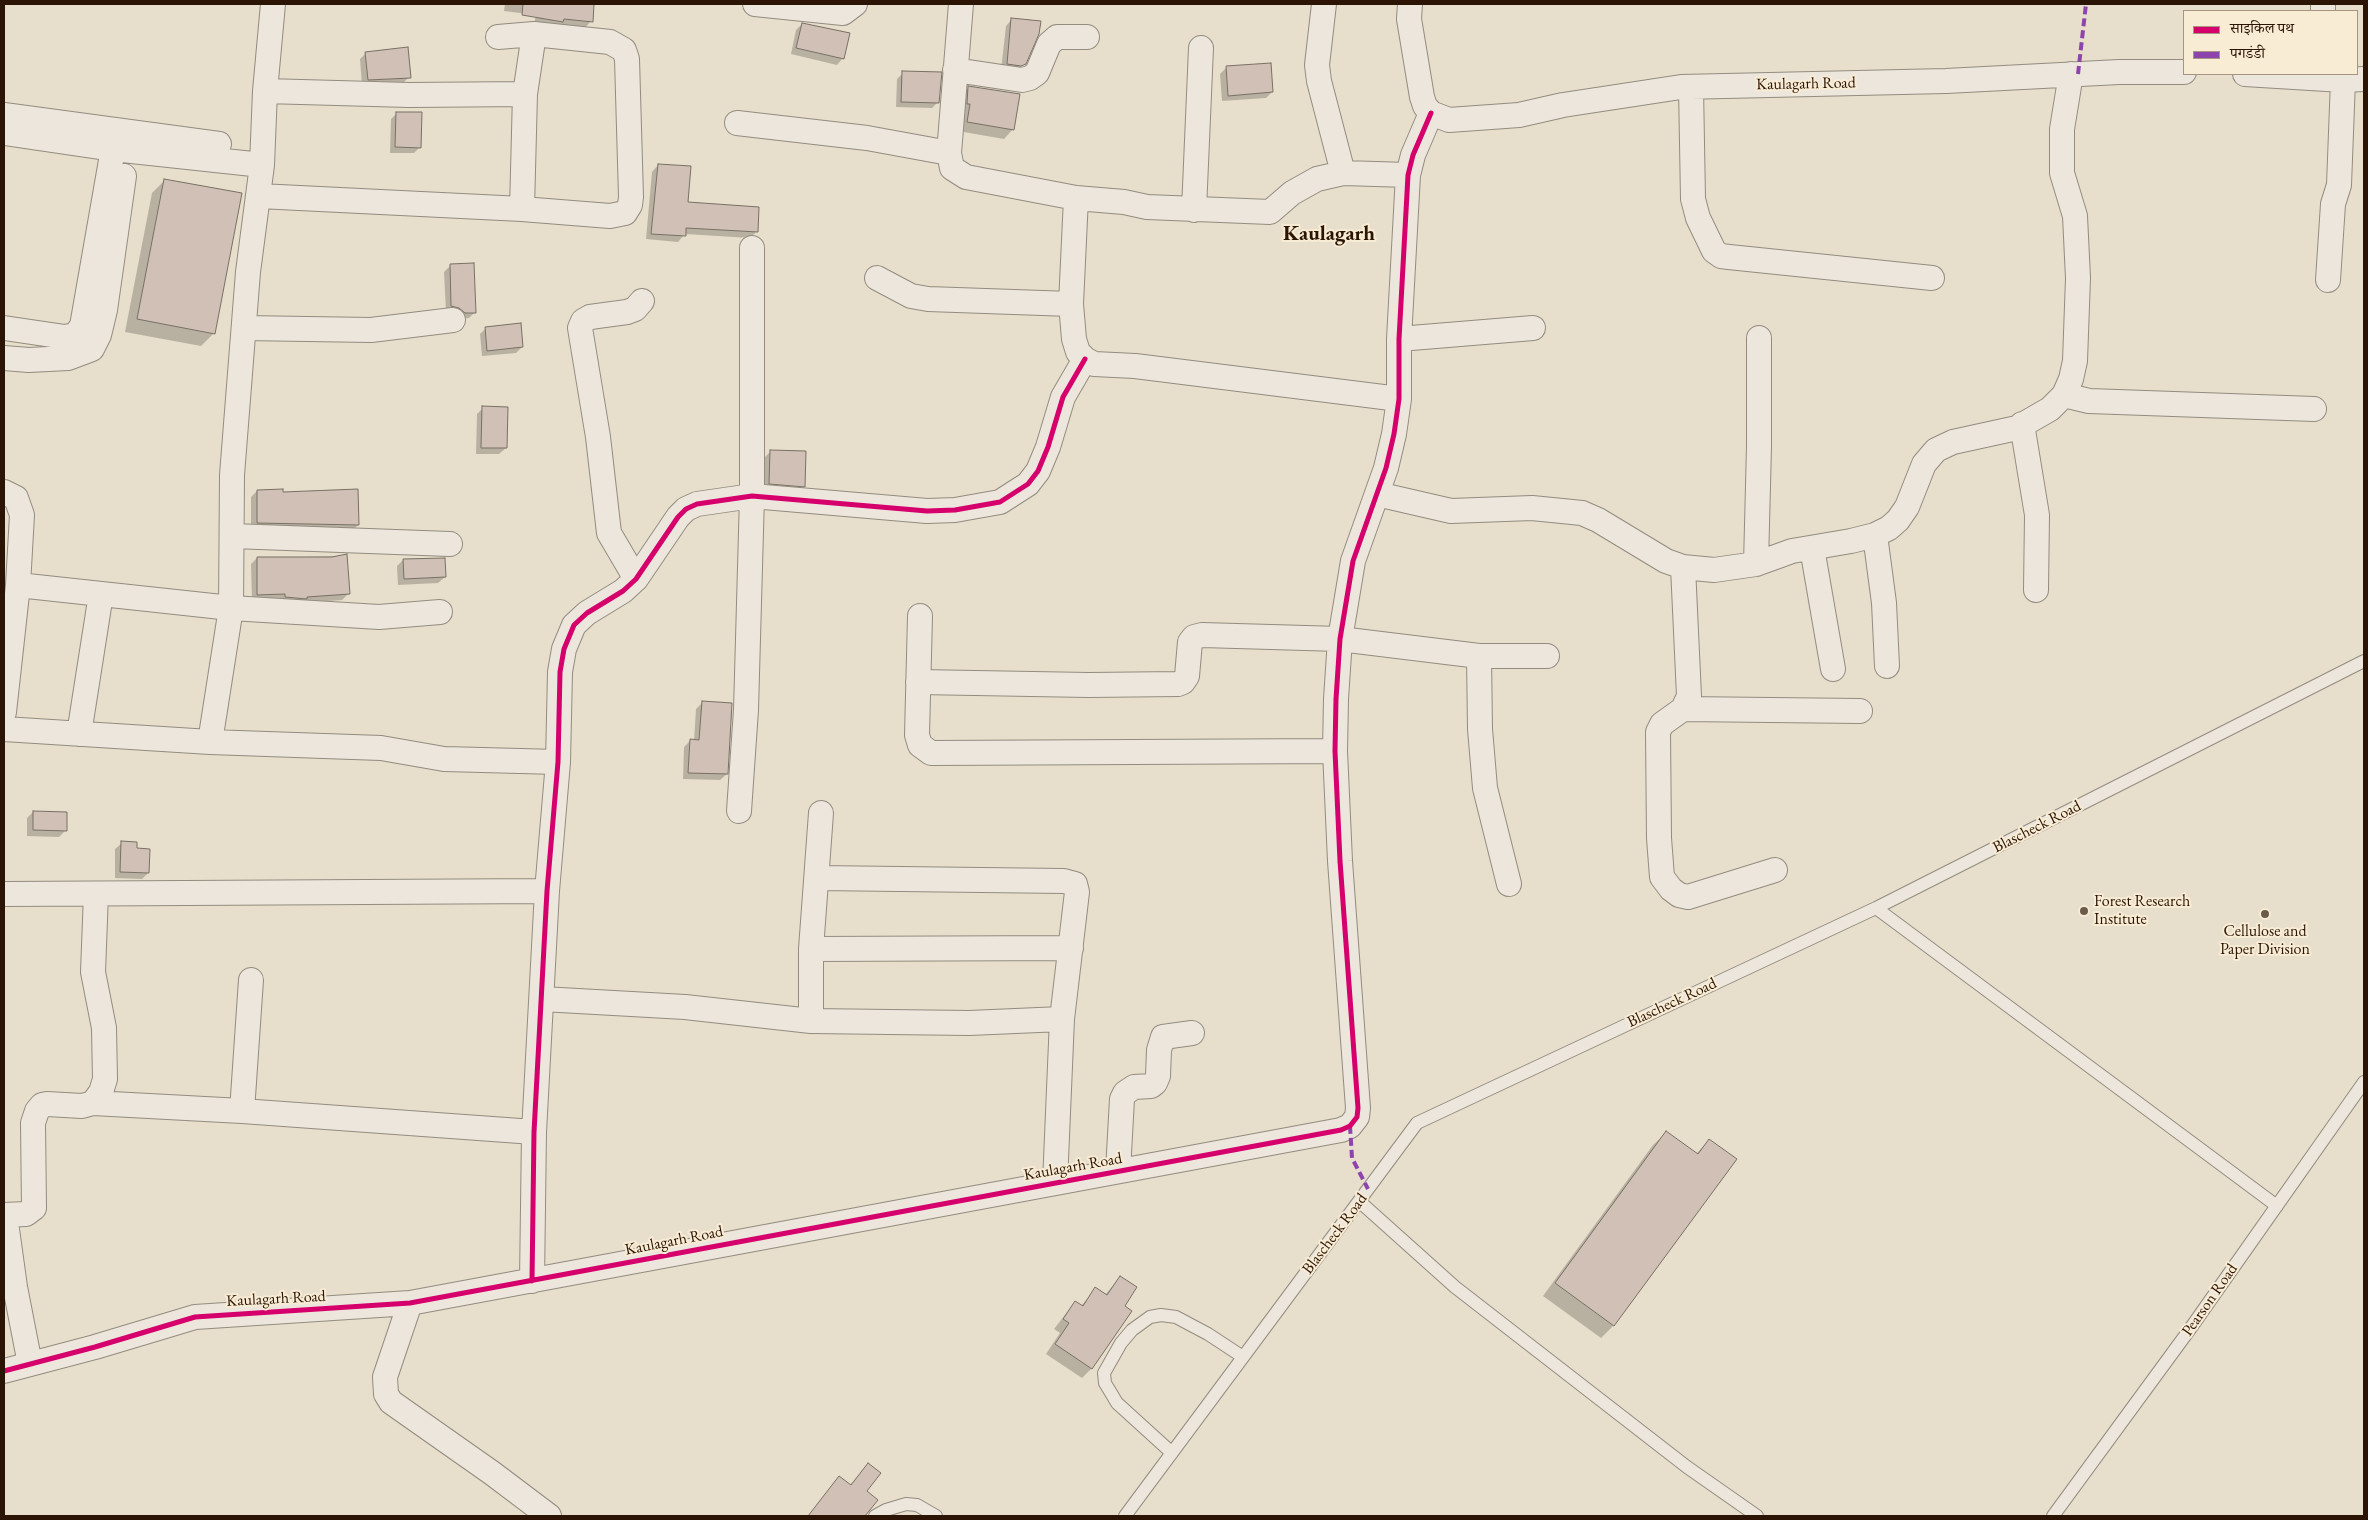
<!DOCTYPE html>
<meta charset="utf-8">
<style>
body{margin:0}
#map{position:relative;width:2368px;height:1520px;overflow:hidden;background:#e7decb;font-family:"EB Garamond","Noto Serif Devanagari",serif}
canvas{display:block}
.frame{position:absolute;inset:0;border:5px solid #2b1403;pointer-events:none}
.legend{position:absolute;left:2183px;top:10px;width:175px;height:65px;box-sizing:border-box;background:#f8ecd5;border:1px solid #a69681;margin:0;padding:6px 9px;list-style:none;font-size:15px;color:#2b1403}
.legend li{display:flex;align-items:center;gap:10px;height:25px}
.legend b{width:25px;border:1px solid #a69681}
</style>
<div id="map">
<canvas width="2368" height="1520"></canvas>
<div class="frame"></div>
<ul class="legend">
<li><b style="height:6px;background:#d6006c"></b>साइकिल पथ</li>
<li><b style="height:6px;background:#8e44ad"></b>पगडंडी</li>
</ul>
</div>
<script>
const context = document.querySelector('canvas').getContext('2d');
context.lineJoin = 'round';
function fillPath(path, color) { context.fillStyle = color; context.fill(path, 'evenodd'); }
const poly = rows => new Path2D(rows.map(r => 'M' + r).join(''));
function trace(path, color, width, dash) { context.strokeStyle = color; context.lineWidth = width; context.lineCap = dash ? 'butt' : 'round'; context.setLineDash(dash || []); context.stroke(path); }
function write(font, color, halo, rows, align = 'center') {
  context.font = font + ' "EB Garamond",serif'; context.lineWidth = 4; context.setLineDash([]); context.textBaseline = 'middle'; context.strokeStyle = halo; context.fillStyle = color; for (const [text, x, y, turn = 0] of rows) {
    context.save(); context.translate(x, y); context.rotate((+turn || 0) * Math.PI / 180); context.textAlign = isNaN(turn) ? turn : align; if (halo) context.strokeText(text, 0, 0); context.fillText(text, 0, 0); context.restore();
  }
}
fillPath(poly([
 [505,4,593,4,591,21,585,28,534,24,536,15,504,11],
 [1012,19,1025,63,1018,70,1001,70,1006,26],
 [802,24,843,58,837,65,791,54,796,30],
 [366,53,409,77,403,83,362,86,360,59],
 [1226,68,1272,92,1266,98,1222,101,1220,74],
 [903,73,938,102,932,108,896,107,897,79],
 [969,87,1013,129,1004,139,958,131,959,97],
 [397,113,420,147,414,153,390,153,391,119],
 [658,165,687,203,756,232,750,238,685,234,678,242,646,239,652,172],
 [165,180,214,333,201,346,125,332,152,193],
 [450,266,475,312,469,318,458,319,446,312,444,272],
 [486,328,522,347,516,353,482,356,480,334],
 [483,408,506,448,499,454,476,454,477,414],
 [771,451,804,486,798,492,764,489,765,457],
 [257,491,282,493,358,525,352,531,251,529,251,497],
 [346,556,348,594,342,600,302,603,252,601,251,564,257,558],
 [403,560,445,577,438,583,398,585,397,566],
 [703,702,727,774,720,780,683,779,684,747,690,741,694,741,696,709],
 [33,812,65,831,59,837,27,836,27,818],
 [122,843,135,850,148,873,142,879,115,878,115,849],
 [1666,1133,1696,1154,1709,1140,1735,1160,1613,1326,1601,1338,1543,1296,1653,1145],
 [1120,1277,1123,1306,1091,1369,1082,1378,1046,1354,1060,1333,1054,1329,1075,1302,1081,1306,1096,1289,1105,1295],
 [868,1465,865,1491,877,1500,864,1516,808,1516,830,1488,849,1486]
]), '#0003');
const building = poly([
 [523,4,594,4,593,22,564,19,563,22,522,15,523,4],
 [1011,18,1041,21,1039,34,1026,64,1021,66,1007,64,1011,18],
 [802,23,850,33,844,59,796,48,802,23],
 [408,47,411,78,368,80,365,52,408,47],
 [1271,63,1273,92,1228,96,1226,66,1271,63],
 [902,71,942,72,939,103,901,102,902,71],
 [968,86,1020,94,1014,130,967,122,970,104,967,104,968,86],
 [396,112,422,112,421,148,395,147,396,112],
 [658,164,691,166,688,202,759,207,758,232,686,228,686,236,651,234,658,164],
 [164,179,242,193,215,334,137,319,164,179],
 [474,263,476,313,465,313,459,308,451,306,450,264,474,263],
 [521,323,523,347,487,351,485,327,521,323],
 [482,406,508,407,507,448,481,448,482,406],
 [770,450,806,451,805,487,769,484,770,450],
 [283,489,283,492,358,489,359,525,257,523,257,490,283,489],
 [347,554,350,594,307,597,307,599,285,597,285,594,257,595,257,557,332,557,347,554],
 [445,558,446,577,404,579,403,559,445,558],
 [702,701,732,703,728,774,688,773,690,739,699,740,702,701],
 [33,811,67,812,67,831,33,830,33,811],
 [121,841,137,842,137,848,150,849,149,873,120,872,121,841],
 [1666,1131,1698,1154,1709,1139,1737,1159,1614,1326,1555,1283,1666,1131],
 [1120,1276,1137,1287,1125,1306,1132,1311,1092,1369,1055,1344,1069,1323,1063,1319,1075,1301,1083,1306,1095,1287,1107,1295,1120,1276],
 [868,1463,881,1473,867,1491,878,1500,865,1516,808,1516,839,1476,851,1485,868,1463]
]);
fillPath(building, '#d0c0b5');
trace(building, '#787064', 1);
const lane = poly([
 [1876,908,2277,1206],
 [1359,1201,1455,1287,1687,1467,1757,1516],
 [1172,1453,1117,1403,1105,1383,1104,1373,1121,1343,1132,1330,1150,1317,1161,1315,1176,1317,1208,1334,1243,1357],
 [875,1516,886,1510,906,1504,917,1505,936,1516],
 [1125,1516,1417,1123,1876,908,2364,661],
 [2053,1516,2190,1329,2364,1082]
]);
const street = poly([
 [755,4,843,13,855,4],
 [961,4,949,153,952,168,966,177,1076,198,1124,202,1147,207,1270,212,1292,193,1317,179,1343,173,1408,175],
 [1324,4,1317,65,1319,81,1343,173],
 [1410,4,1409,19,1422,97,1425,106,1431,113,1449,120,1519,115,1563,105,1681,87,1946,81,2119,72,2184,72],
 [2323,4,2323,11],
 [955,70,1022,80,1030,78,1037,73,1049,44,1057,37,1087,37],
 [2245,74,2343,80,2364,79],
 [1691,87,1693,199,1698,218,1714,251,1721,256,1729,257,1932,278],
 [265,91,409,95,525,94],
 [4,115,219,144],
 [737,123,867,138,949,153],
 [4,133,113,149,262,165],
 [259,196,522,209,610,216,625,213,630,205,631,197,627,59,624,50,610,42,534,34,498,37],
 [1076,198,1071,304,1074,339,1078,352,1085,359,1094,364,1135,366,1399,399],
 [522,209,525,94,534,34],
 [1194,210,1201,48],
 [877,278,911,296,928,299,1071,304],
 [2328,280,2333,204,2339,185,2343,80],
 [4,328,65,337,75,335,82,326,113,149],
 [244,328,371,330,453,320],
 [1399,339,1533,328],
 [4,358,29,360,68,358,92,349,99,335,105,310,124,176],
 [2064,395,2089,401,2314,409],
 [2022,424,2037,515,2036,590],
 [4,492,16,498,22,515,18,585,4,712],
 [1377,494,1451,511,1532,508,1582,513,1598,520,1666,561,1683,567,1714,570,1756,564,1792,551,1851,541,1875,535,1889,528,1898,520,1907,507,1924,464,1936,450,1953,442,2017,428,2050,409,2064,395,2071,379,2075,361,2078,278,2075,216,2062,173,2062,129,2071,74],
 [1875,535,1884,603,1887,666],
 [232,536,450,544],
 [1812,548,1833,669],
 [1756,564,1759,446,1759,338],
 [1683,567,1689,696,1683,709,1662,724,1658,732,1659,838,1662,877,1671,889,1679,895,1688,897,1775,870],
 [636,579,609,533,598,437,580,328,583,321,590,317,627,312,635,309,642,301],
 [18,585,231,608,379,617,440,612],
 [920,616,917,735,920,745,931,753,1335,751],
 [1479,656,1480,729,1485,788,1509,884],
 [918,682,1089,685,1178,684,1183,682,1187,676,1190,642,1194,637,1202,635,1340,639,1479,656,1547,656],
 [1683,709,1860,711],
 [4,729,210,742,381,748,444,759,558,762],
 [79,734,101,594],
 [210,742,231,608,232,475,248,272,262,165,265,91,273,4],
 [739,811,746,710,752,496,752,248],
 [818,878,1064,881,1075,884,1077,892,1062,1019,1055,1183],
 [4,894,547,891],
 [811,949,1071,948],
 [542,999,685,1007,811,1021,969,1023,1062,1019],
 [811,1021,811,949,821,813],
 [93,1103,242,1111,534,1132],
 [242,1111,251,980],
 [1118,1171,1122,1099,1125,1093,1134,1087,1151,1086,1155,1083,1158,1076,1159,1050,1163,1037,1192,1033],
 [4,1215,26,1214,34,1208,33,1123,37,1111,42,1105,47,1104,82,1106,93,1103,101,1092,105,1079,104,1028,93,972,96,894],
 [5,1215,15,1287,30,1364],
 [532,1281,534,1132,547,891,558,762,560,672,564,649,574,625,587,613,623,591,636,579,678,517,686,509,697,504,752,496,927,511,955,510,1000,502,1028,484,1038,471,1048,447,1063,397,1085,359],
 [410,1303,385,1377,386,1394,391,1402,492,1473,549,1516],
 [4,1371,95,1347,195,1317,410,1303,1341,1130,1350,1126,1357,1117,1358,1108,1340,861,1335,751,1336,699,1340,639,1353,561,1386,468,1394,434,1399,399,1399,339,1408,175,1413,155,1431,113]
]);
trace(lane, '#938c7f', 14);
trace(street, '#938c7f', 26);
trace(lane, '#ece6dd', 12);
trace(street, '#ece6dd', 24);
trace(poly([
 [2078,74,2086,4],
 [1350,1126,1352,1158,1368,1189]
]), '#8e44ad', 4, [8, 4]);
trace(poly([
 [532,1281,534,1132,547,891,558,762,560,672,564,649,574,625,587,613,623,591,636,579,678,517,686,509,697,504,752,496,927,511,955,510,1000,502,1028,484,1038,471,1048,447,1063,397,1085,359],
 [4,1371,95,1347,195,1317,410,1303,1341,1130,1350,1126,1357,1117,1358,1108,1340,861,1335,751,1336,699,1340,639,1353,561,1386,468,1394,434,1399,399,1399,339,1408,175,1413,155,1431,113]
]), '#d6006c', 5);
for (const [x, y, r, color] of [
 [2084,911,5,"#6d5b49"],
 [2265,914,5,"#6d5b49"]
]) { const dot = new Path2D(); dot.arc(x, y, r, 0, 2 * Math.PI); context.fillStyle = color; context.fill(dot); trace(dot, '#f8ecd5', 2); }
write('16px', '#2b1403', '#f8ecd5', [
 ["Kaulagarh Road",1806,84,-1],
 ["Blascheck Road",2037,827,-27],
 ["Blascheck Road",1672,1003,-25],
 ["Kaulagarh Road",1073,1167,-10],
 ["Blascheck Road",1335,1234,-53],
 ["Kaulagarh Road",674,1241,-11],
 ["Kaulagarh Road",276,1299,-3],
 ["Pearson Road",2210,1300,-55]
]);
write('16px', '#2b1403', '#f8ecd5', [
 ["Forest Research",2094,902],
 ["Institute",2094,920],
 ["Cellulose and",2265,932,"center"],
 ["Paper Division",2265,950,"center"]
], 'left');
write('bold 21px', '#2b1403', '#f8ecd5', [
 ["Kaulagarh",1329,234]
]);
</script>
